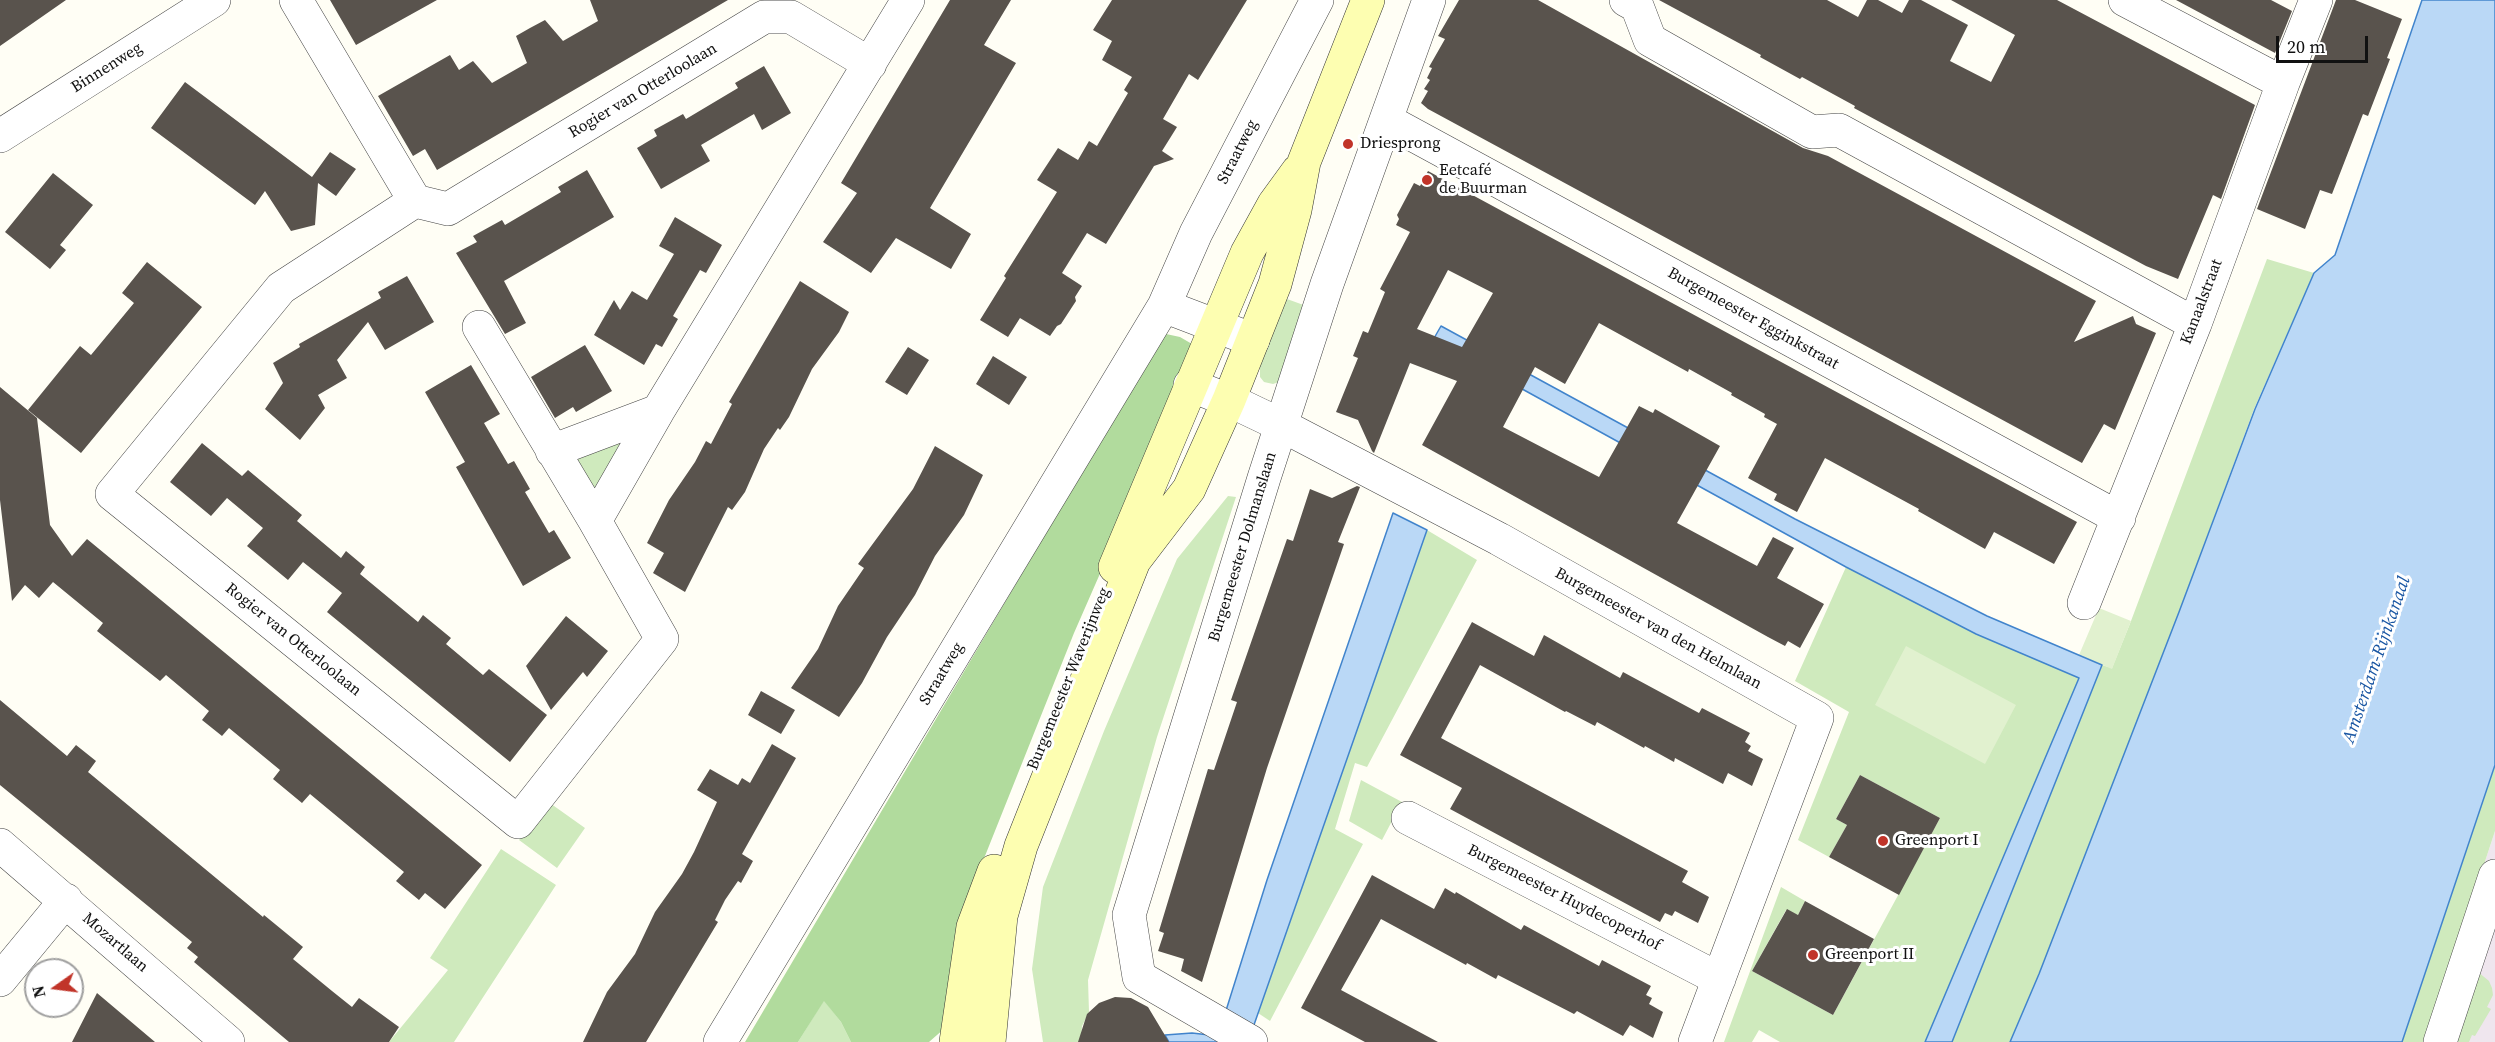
<!DOCTYPE html>
<meta charset="utf-8">
<style>
body{margin:0}
#map{position:relative;width:2495px;height:1042px;overflow:hidden;background:#fffef5;font-family:"Source Serif 4",serif}
canvas{display:block}
.north{position:absolute;left:24px;top:958px;width:60px;height:60px;box-sizing:border-box;background:#fff;border:2px solid #a0a0a0;border-radius:50%;rotate:256deg;font-size:16px;font-weight:700;line-height:24px;text-align:center;color:#111}
.north::after{content:'';display:block;margin:auto;width:21px;height:27px;background:#c13429;clip-path:polygon(50% 0,100% 100%,50% 72%,0 100%)}
.scale{position:absolute;left:2276px;top:36px;width:92px;height:27px;box-sizing:border-box;border:3px solid #111;border-top:0;padding-left:8px;font-size:18px;line-height:21px;white-space:nowrap;color:#111;-webkit-text-stroke:4px #fff;paint-order:stroke}
</style>
<div id="map">
<canvas width="2495" height="1042"></canvas>
<div class="north">N</div>
<div class="scale">20 m</div>
</div>
<script>
const context = document.querySelector('canvas').getContext('2d');
context.lineJoin = 'round';
function fillPath(path, color) { context.fillStyle = color; context.fill(path, 'evenodd'); }
const poly = rows => new Path2D(rows.map(r => 'M' + r).join(''));
function trace(path, color, width, dash) { context.strokeStyle = color; context.lineWidth = width; context.lineCap = dash ? 'butt' : 'round'; context.setLineDash(dash || []); context.stroke(path); }
function write(font, color, halo, rows, align = 'center') {
  context.font = font + ' "Source Serif 4",serif'; context.lineWidth = 6; context.setLineDash([]); context.textBaseline = 'middle'; context.strokeStyle = halo; context.fillStyle = color; for (const [text, x, y, turn = 0] of rows) {
    context.save(); context.translate(x, y); context.rotate((+turn || 0) * Math.PI / 180); context.textAlign = isNaN(turn) ? turn : align; if (halo) context.strokeText(text, 0, 0); context.fillText(text, 0, 0); context.restore();
  }
}
fillPath(poly([
 [2495,831,2495,1042,2425,1042,2452,962]
]), '#efe6ee');
fillPath(poly([
 [2267,259,2314,273,2254,409,2179,612,2039,974,2010,1042,1952,1042,2102,665,2112,668,2131,621],
 [1287,299,1309,307,1282,381,1273,384,1264,382,1260,377,1260,361],
 [628,431,595,499,577,460],
 [1228,496,1236,497,1157,737,1088,980,1089,1012,1082,1026,1081,1042,1043,1042,1032,969,1043,887,1104,731,1177,559],
 [1427,530,1477,560,1367,767,1355,763,1335,829,1363,844,1270,1021,1258,1013],
 [1846,567,1976,634,2079,678,1925,1042,1780,1042,1759,1030,1752,1042,1724,1042,1781,887,1805,901,1798,915,1786,910,1752,971,1833,1015,1940,818,1860,775,1836,819,1847,825,1829,857,1798,840,1849,712,1795,681],
 [2495,765,2495,831,2452,962,2425,1042,2402,1042],
 [1361,780,1402,802,1382,840,1349,821],
 [547,801,585,828,557,868,519,840],
 [501,849,556,885,454,1042,389,1042,448,970,430,958],
 [2478,972,2489,981,2492,988,2493,995,2487,1007,2491,1009,2475,1036,2472,1035,2469,1042,2455,1042],
 [824,1000,841,1022,851,1042,798,1042]
]), '#cfeabd');
fillPath(poly([
 [1166,334,1180,337,1192,344,1180,391,1074,633,977,876,945,1028,929,1042,851,1042,841,1022,824,1001,798,1042,745,1042,1111,423]
]), '#b1db9d');
fillPath(poly([
 [2099,608,2131,621,2112,669,2079,655],
 [1906,646,2016,705,1985,764,1875,705]
]), '#e1f1cf');
const water = poly([
 [2422,0,2495,0,2495,765,2402,1042,2010,1042,2039,974,2179,612,2255,409,2314,273,2335,255,2422,0],
 [1441,326,1795,519,1987,616,2102,665,1952,1042,1925,1042,2079,678,1976,634,1846,567,1433,340,1441,326],
 [1393,513,1427,530,1248,1042,1169,1042,1165,1035,1192,1033,1218,1036,1267,880,1393,513]
]);
fillPath(water, '#bad8f6');
trace(water, '#4184cc', 1.5);
fillPath(poly([
 [0,0,66,0,0,46],
 [330,0,437,0,356,45],
 [590,0,728,0,437,170,425,149,413,156,378,96,450,55,459,70,473,61,492,83,527,63,516,36,530,28,545,20,563,41,598,21],
 [950,0,1011,0,984,45,1016,63,930,208,971,234,951,269,896,238,871,273,823,242,857,193,841,183],
 [1112,0,1247,0,1198,80,1189,74,1163,119,1177,127,1162,151,1174,159,1154,166,1106,244,1087,233,1062,273,1082,286,1075,297,1076,301,1061,324,1057,326,1050,336,1020,318,1008,337,980,320,1006,278,1004,276,1057,192,1037,180,1058,148,1078,160,1089,141,1097,146,1128,93,1124,90,1132,77,1102,60,1112,41,1093,30],
 [1459,0,1538,0,1803,148,1828,156,2096,301,2074,342,2133,316,2136,324,2156,333,2115,430,2104,424,2082,463,1428,109,1421,103,1428,91,1424,89,1430,80,1427,78,1432,68,1429,67,1445,39,1438,36],
 [1659,0,1827,0,1858,17,1867,0,1878,0,1902,13,1909,0,1921,0,1968,25,1950,61,1991,82,2015,35,1951,0,2057,0,2255,105,2221,199,2213,195,2178,279,2146,266,2101,242,1854,108,1855,106,1822,88,1802,77,1800,79,1760,57,1761,55],
 [2176,0,2271,0,2292,11,2275,53],
 [2336,0,2355,0,2402,19,2387,58,2390,59,2368,116,2363,114,2332,194,2320,190,2305,229,2257,209],
 [764,66,791,113,762,130,754,114,701,145,710,161,661,189,637,148,657,136,654,130,683,114,686,119,738,88,735,83],
 [185,82,312,177,330,152,356,169,336,196,318,183,315,225,291,231,265,191,255,205,151,128],
 [587,170,614,217,504,281,526,323,505,334,456,253,477,242,473,236,502,220,505,225,561,192,558,187],
 [1428,171,2077,522,2054,564,1994,532,1985,549,1918,511,1919,509,1825,458,1797,512,1774,500,1777,494,1748,478,1777,424,1764,417,1765,414,1731,395,1732,393,1689,369,1688,372,1599,323,1565,384,1535,367,1503,427,1599,477,1639,406,1653,413,1655,409,1720,446,1677,523,1757,566,1773,537,1794,548,1777,578,1824,604,1800,648,1788,641,1785,646,1768,637,1422,445,1457,381,1410,363,1374,453,1372,451,1358,420,1336,412,1358,358,1353,356,1363,331,1368,333,1385,292,1380,289,1410,232,1396,225,1399,219,1397,215,1414,183,1420,186],
 [1448,270,1493,293,1462,347,1417,329],
 [53,173,93,205,60,245,66,250,50,269,5,232],
 [675,217,722,245,706,273,700,270,673,316,678,319,662,347,656,344,644,365,594,335,614,300,620,310,632,291,647,300,674,254,659,246],
 [147,262,202,307,81,453,28,410,80,346,91,355,134,303,122,293],
 [407,276,434,322,385,350,368,322,337,360,347,378,318,395,325,408,300,440,265,409,283,383,273,363,300,347,299,344,381,298,378,292],
 [800,281,849,312,839,332,812,369,789,417,780,430,778,428,764,449,745,492,732,510,728,507,685,592,653,573,664,553,647,543,669,500,695,462,706,441,711,444,732,404,729,402],
 [585,345,612,391,576,412,573,407,555,418,531,377],
 [908,347,929,360,907,395,885,382],
 [993,356,1027,377,1009,405,976,384],
 [471,365,500,414,484,423,508,464,514,461,530,489,525,492,549,533,554,530,571,558,523,586,456,467,465,462,425,392],
 [0,387,37,418,50,525,72,556,87,539,482,865,445,909,425,893,419,900,396,881,404,872,310,794,302,803,273,779,280,770,229,728,222,736,202,720,209,711,166,675,160,681,97,631,103,623,53,582,39,598,25,585,12,601,0,500],
 [202,443,242,476,248,470,302,515,297,521,341,558,346,551,365,567,360,574,418,622,423,615,451,638,446,644,483,675,489,669,547,715,510,762,327,612,342,593,303,562,288,580,247,546,263,528,227,498,211,516,170,482],
 [935,446,983,475,964,515,935,556,915,595,887,637,862,683,839,717,791,688,818,649,838,606,864,568,858,564,913,489],
 [1357,486,1360,487,1338,542,1344,544,1267,768,1202,982,1181,971,1184,959,1158,951,1164,933,1159,931,1208,769,1214,770,1237,702,1231,700,1287,539,1293,541,1310,489,1332,498],
 [566,616,608,651,587,677,583,672,551,710,526,666],
 [1472,622,1534,656,1544,635,1620,678,1623,672,1699,713,1702,708,1750,733,1745,742,1751,746,1748,751,1763,759,1752,786,1728,773,1723,784,1675,758,1674,762,1645,746,1644,748,1597,722,1595,726,1566,711,1565,712,1480,665,1441,738,1688,871,1682,882,1709,897,1698,923,1675,911,1672,916,1665,913,1660,922,1450,809,1462,788,1400,755],
 [761,691,795,710,781,734,748,715],
 [0,700,67,756,76,745,96,761,88,772,263,917,264,915,303,947,293,959,332,991,352,1007,359,998,399,1027,389,1042,289,1042,194,962,198,957,187,948,192,942,0,785],
 [772,744,796,758,742,854,753,861,741,883,738,881,725,900,715,920,718,922,646,1042,583,1042,607,992,635,954,655,912,682,874,694,852,717,802,697,790,710,769,738,785,742,778,750,783],
 [1860,775,1940,818,1899,895,1829,857,1847,825,1836,819],
 [1372,875,1434,909,1445,888,1455,894,1456,892,1521,930,1524,925,1599,966,1602,960,1651,986,1646,995,1652,998,1649,1004,1663,1012,1653,1038,1630,1025,1623,1036,1577,1011,1574,1014,1498,975,1496,979,1467,963,1466,965,1381,919,1341,990,1438,1042,1365,1042,1303,1009,1301,1008],
 [1805,901,1874,939,1833,1015,1752,971,1787,909,1798,915],
 [97,993,155,1042,72,1042],
 [1115,997,1131,998,1148,1007,1169,1042,1078,1042,1087,1014,1099,1003]
]), '#59534d');
const minor = poly([
 [296,0,415,201,448,209,764,17,791,17,870,64],
 [1626,0,1637,6,1650,40,1812,132,1839,130,2195,324],
 [2125,0,2283,83],
 [1386,120,2119,518],
 [0,136,214,0],
 [415,201,281,288,112,494,518,822,662,639,595,521,479,327],
 [1164,306,1253,340],
 [1190,385,1235,403,1281,425,1499,539,1817,718,1695,1042],
 [552,451,658,411],
 [595,521,658,411,908,0],
 [2084,603,2195,324,2283,83,2316,0],
 [1408,818,1719,979],
 [0,845,228,1042],
 [0,980,66,900],
 [720,1042,1164,306,1196,233,1317,0],
 [1251,1042,1139,977,1129,915,1264,478,1327,284,1429,0],
 [2440,1042,2495,876]
]);
const secondary = poly([
 [1115,567,1247,253,1274,204,1298,171],
 [956,1042,973,927,994,871],
 [989,1042,1001,916,1021,846,1134,561,1189,489,1229,400,1275,284,1295,210,1304,162,1368,0]
]);
trace(minor, '#444', 34);
trace(secondary, '#333', 34);
trace(minor, '#fff', 33);
trace(secondary, '#fdfeb1', 33);
for (const [x, y, r, color] of [
 [1348,144,6,"#c13429"],
 [1427,180,6,"#c13429"],
 [1883,841,6,"#c13429"],
 [1813,955,6,"#c13429"]
]) { const dot = new Path2D(); dot.arc(x, y, r, 0, 2 * Math.PI); context.fillStyle = color; context.fill(dot); trace(dot, '#fff', 2); }
write('16px', '#111', '#fff', [
 ["Binnenweg",107,68,-32],
 ["Rogier van Otterloolaan",643,91,-31],
 ["Straatweg",1238,152,-63],
 ["Kanaalstraat",2202,302,-69],
 ["Burgemeester Egginkstraat",1753,319,29],
 ["Burgemeester Dolmanslaan",1243,547,-73],
 ["Burgemeester van den Helmlaan",1658,629,29],
 ["Rogier van Otterloolaan",293,640,39],
 ["Straatweg",942,674,-59],
 ["Burgemeester Waverijnweg",1069,679,-68],
 ["Burgemeester Huydecoperhof",1564,898,27],
 ["Mozartlaan",115,943,41]
]);
write('16px', '#111', '#fff', [
 ["Driesprong",1360,144],
 ["Eetcafé",1439,171],
 ["de Buurman",1439,189],
 ["Greenport I",1895,841],
 ["Greenport II",1825,955]
], 'left');
write('italic 18px', '#1956a3', '#fff', [
 ["Amsterdam-Rijnkanaal",2377,660,-71]
]);
</script>
